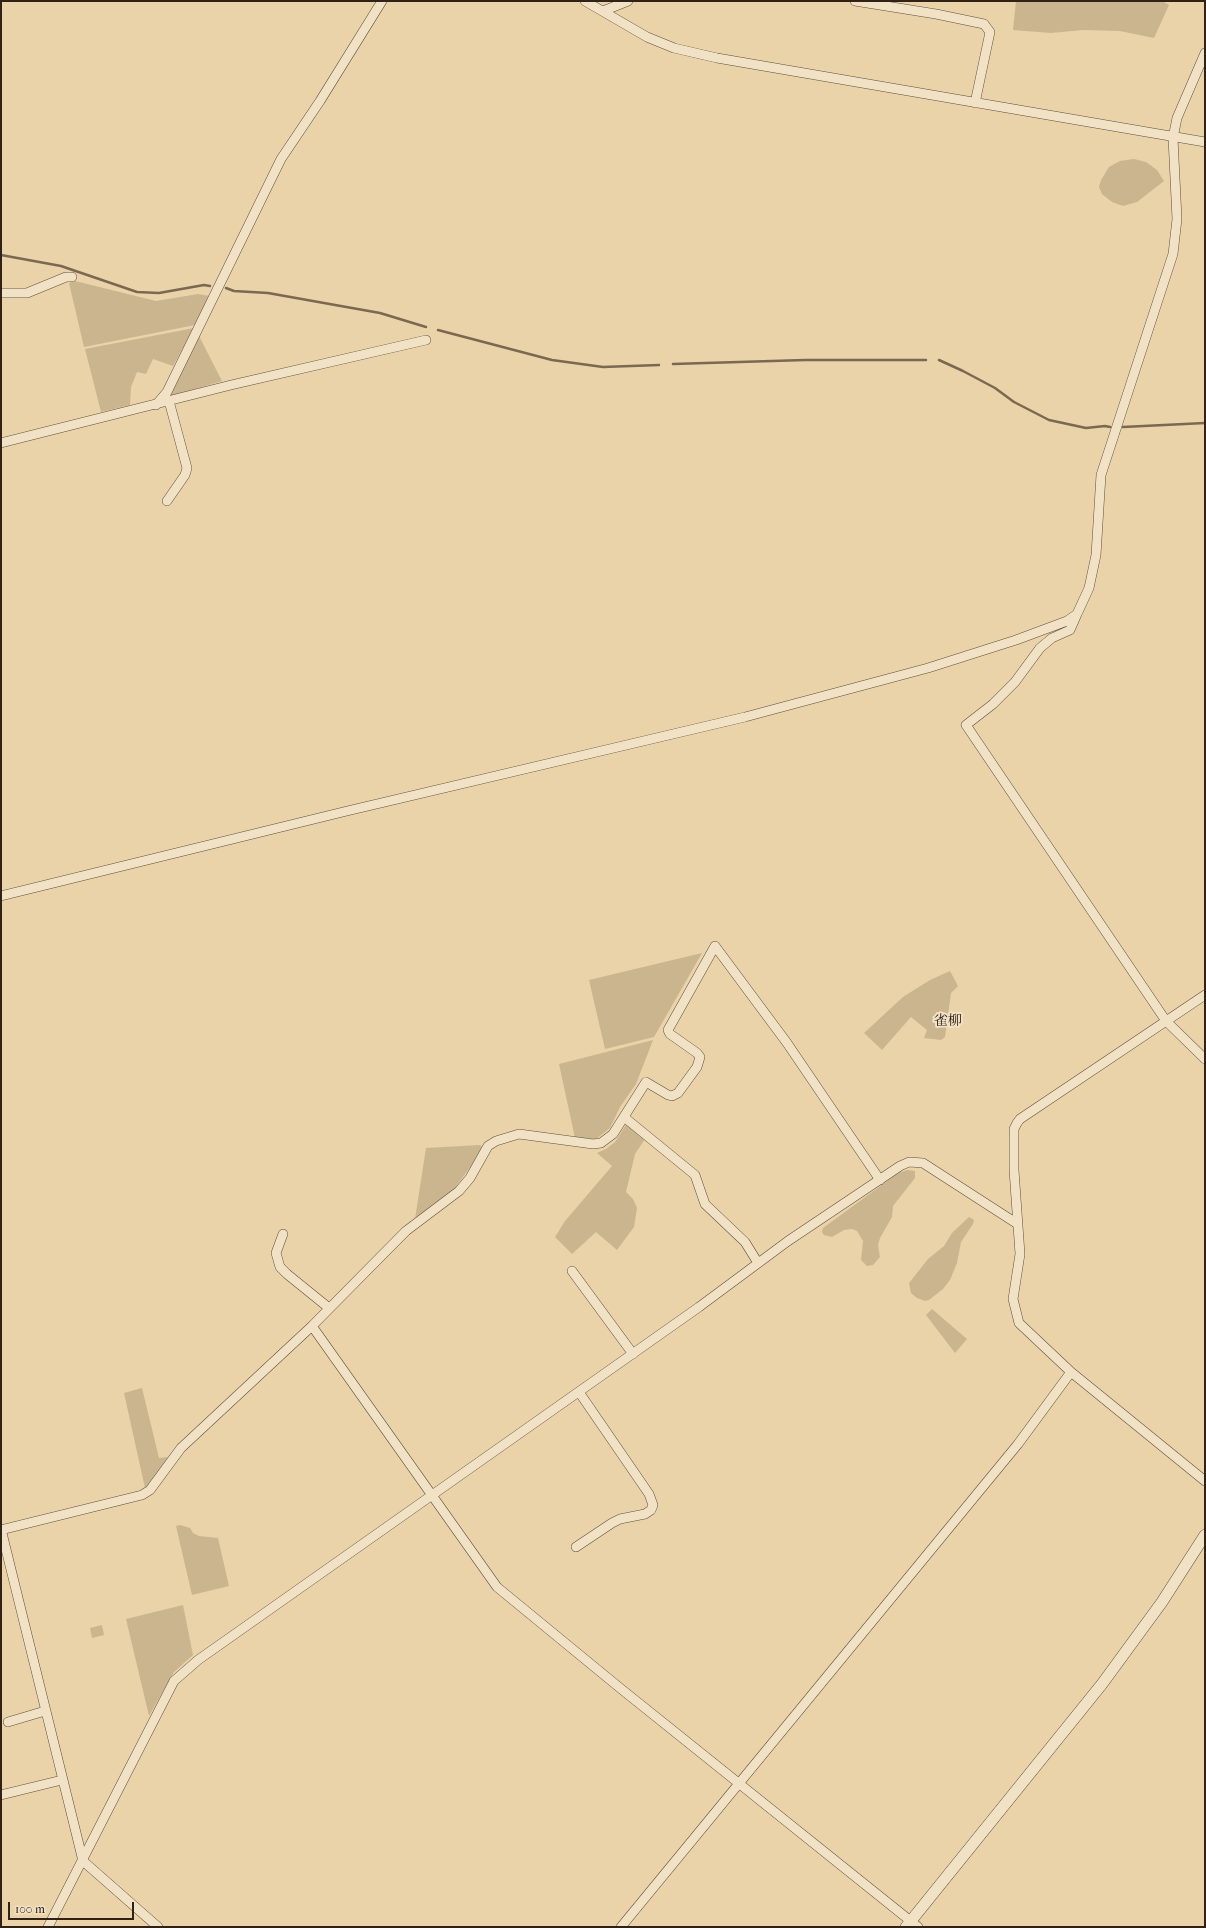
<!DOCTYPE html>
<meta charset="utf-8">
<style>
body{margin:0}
#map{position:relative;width:1206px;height:1928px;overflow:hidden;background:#ead3a8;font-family:"IM FELL French Canon",serif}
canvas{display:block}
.frame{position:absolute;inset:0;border:2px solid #302217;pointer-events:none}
.scale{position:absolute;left:8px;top:1902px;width:126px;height:18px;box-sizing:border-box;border:2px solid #302217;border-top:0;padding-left:5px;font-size:12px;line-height:14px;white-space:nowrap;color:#302217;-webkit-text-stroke:3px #f1e2c6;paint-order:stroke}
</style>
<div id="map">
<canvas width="1206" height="1928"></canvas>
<div class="frame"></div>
<div class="scale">100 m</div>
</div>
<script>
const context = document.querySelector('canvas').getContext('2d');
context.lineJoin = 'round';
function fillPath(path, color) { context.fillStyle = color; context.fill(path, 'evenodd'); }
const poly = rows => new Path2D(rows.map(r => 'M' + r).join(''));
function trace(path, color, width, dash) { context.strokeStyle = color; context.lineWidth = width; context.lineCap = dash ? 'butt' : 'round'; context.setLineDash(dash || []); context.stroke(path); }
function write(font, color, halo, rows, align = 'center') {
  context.font = font + ' "IM FELL French Canon","Noto Serif JP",serif'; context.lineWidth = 4; context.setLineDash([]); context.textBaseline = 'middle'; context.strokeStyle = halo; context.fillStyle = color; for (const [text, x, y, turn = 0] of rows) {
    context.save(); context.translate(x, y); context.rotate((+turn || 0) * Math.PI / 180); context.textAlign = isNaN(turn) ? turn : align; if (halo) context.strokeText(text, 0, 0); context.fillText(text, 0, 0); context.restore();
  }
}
fillPath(poly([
 [1016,1,1162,1,1169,5,1154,38,1120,31,1083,30,1051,33,1013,30],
 [1134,159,1146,162,1157,170,1164,181,1137,202,1123,206,1112,202,1102,194,1099,187,1101,180,1109,167,1120,161],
 [75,281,156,301,198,294,210,296,195,325,84,347,69,283],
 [194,328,173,366,153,359,146,374,137,372,131,387,130,405,101,412,85,349],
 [199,336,222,381,172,396,171,395],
 [702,953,654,1037,605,1049,589,980],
 [950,971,958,986,951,993,945,1037,941,1040,924,1038,927,1030,911,1017,882,1050,864,1033,903,997,930,980],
 [653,1040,636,1084,620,1107,610,1128,596,1139,575,1138,559,1064],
 [627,1123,645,1139,635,1154,626,1192,633,1199,637,1208,634,1227,617,1250,596,1232,572,1254,555,1237,565,1221,612,1166,597,1153,606,1149,615,1142],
 [480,1145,482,1147,480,1154,451,1193,415,1219,426,1148],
 [907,1170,915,1171,915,1178,893,1206,892,1217,880,1238,878,1245,880,1257,873,1265,867,1266,861,1260,863,1241,857,1231,852,1229,844,1230,832,1237,824,1235,822,1232,823,1228,898,1173],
 [969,1217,974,1220,973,1224,961,1242,957,1263,950,1280,943,1289,929,1300,925,1301,917,1298,911,1293,909,1283,928,1259,944,1246,952,1233],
 [932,1309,967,1339,955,1353,926,1315],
 [142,1388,159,1458,168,1457,155,1478,145,1488,124,1393],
 [180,1525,190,1528,193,1533,199,1536,218,1538,229,1586,192,1595,176,1526],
 [183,1605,193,1655,174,1672,149,1716,126,1619],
 [102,1625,104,1635,92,1638,90,1628]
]), '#cab58f');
trace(poly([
 [1,255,61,266,137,292,159,293,204,285,210,286],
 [226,288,234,291,268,293,380,313,426,327],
 [438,330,552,360,603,367,659,365],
 [939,360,963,371,995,388,1014,402,1049,420,1086,428,1105,426,1110,427],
 [673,364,805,360,926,360],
 [1123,427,1205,423]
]), '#7a6851', 2.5);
const minor = poly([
 [585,1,647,37,674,48,717,58,1205,142],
 [855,1,936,14,984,24,990,32,975,103],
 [603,11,628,1],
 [1,293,27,293,66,277,72,277],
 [156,405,167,392,281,159,320,101,382,1],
 [1,443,231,385,426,340],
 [167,501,185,475,187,468,169,401],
 [1077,614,1070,630,1052,638,1040,648,1015,682,993,704,966,725,1166,1021,1205,1059],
 [1,896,347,811,745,717,928,668,1016,640,1067,621,1077,614,1089,588,1096,555,1101,475,1173,254,1177,219,1173,138,1177,118,1205,53],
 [1205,995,1020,1119,1017,1123,1014,1129,1014,1170,1020,1254,1013,1299,1019,1323,1071,1372,1205,1481],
 [624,1117,695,1175,705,1204,745,1242,758,1263],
 [283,1234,276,1253,280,1267,287,1274,329,1308],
 [572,1271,633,1354],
 [312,1326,497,1587,620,1688,918,1927],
 [1,1529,83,1861,158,1927],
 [1,1530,142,1495,150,1490,181,1448,312,1326,406,1231,459,1191,470,1178,488,1146,496,1141,519,1134,593,1144,601,1143,613,1134,646,1082,668,1095,672,1096,678,1093,697,1067,700,1057,697,1053,670,1034,668,1030,715,946,787,1043,880,1180],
 [576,1547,612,1523,620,1519,645,1514,651,1510,653,1505,649,1494,579,1392],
 [8,1722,45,1711],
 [1,1795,62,1780],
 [48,1927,174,1681,198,1660,699,1307,788,1241,900,1166,909,1162,923,1163,1016,1223],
 [621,1927,1018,1444,1071,1372]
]);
const tertiary = poly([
 [906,1927,1102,1684,1162,1602,1205,1535]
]);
trace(minor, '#5e4e3b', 10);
trace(tertiary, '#5e4e3b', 12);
trace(minor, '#f1e2c6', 9);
trace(tertiary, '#f1e2c6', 11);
write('14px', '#302217', '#f1e2c6', [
 ["雀柳",948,1022]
]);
</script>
